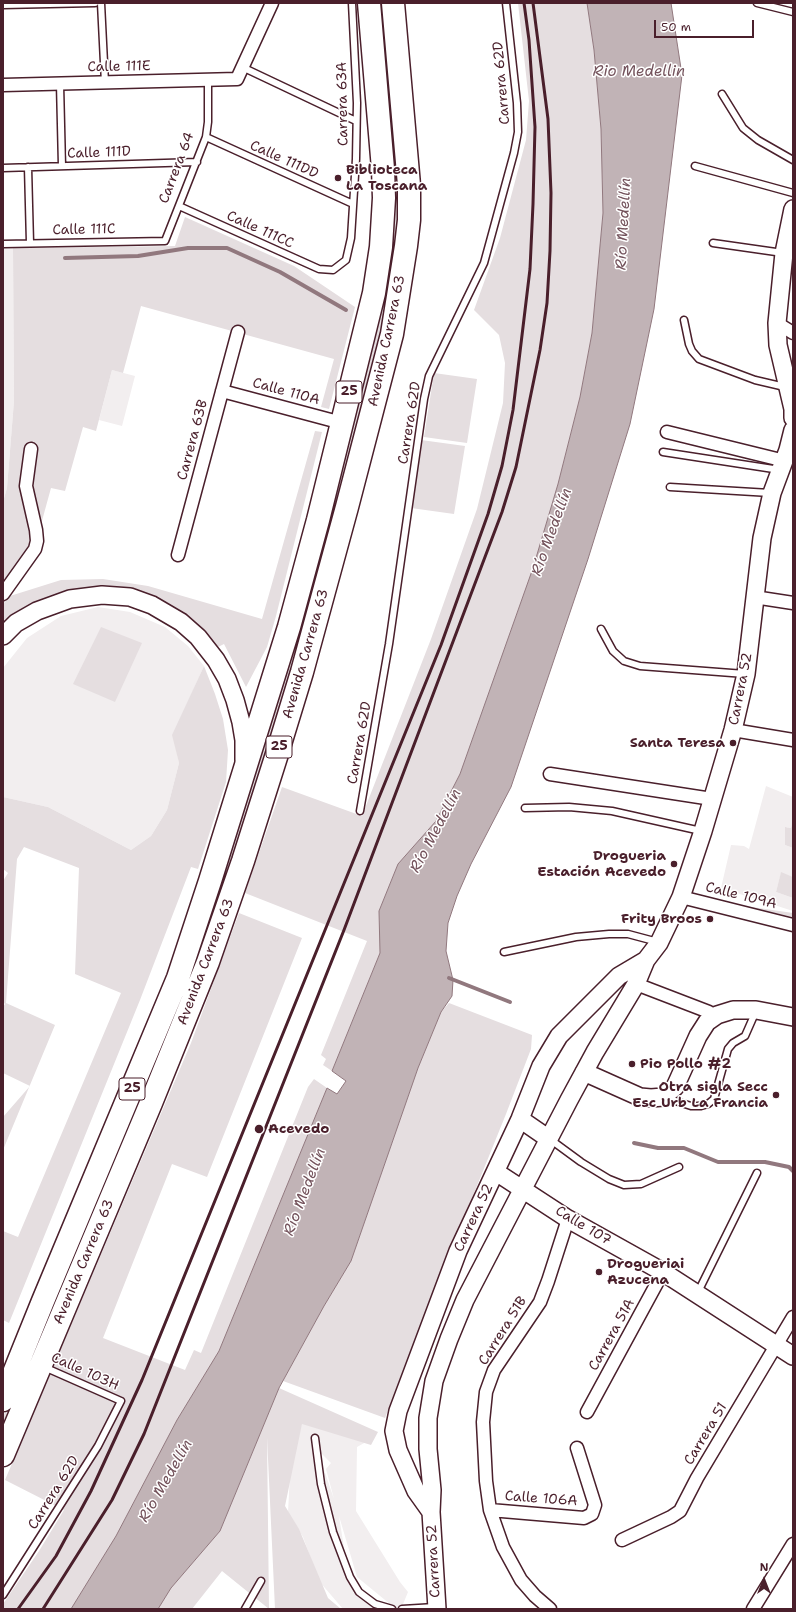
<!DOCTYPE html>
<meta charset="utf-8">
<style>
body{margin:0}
#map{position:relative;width:796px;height:1612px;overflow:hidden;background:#fff;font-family:"Shantell Sans",sans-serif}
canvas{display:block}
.frame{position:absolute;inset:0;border:4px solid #4a1f2b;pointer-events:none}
.north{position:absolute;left:744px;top:1560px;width:40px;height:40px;-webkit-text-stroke:3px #fff;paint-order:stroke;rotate:0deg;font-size:11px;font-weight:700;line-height:16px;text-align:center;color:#4a1f2b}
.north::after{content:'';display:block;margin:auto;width:14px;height:18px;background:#4a1f2b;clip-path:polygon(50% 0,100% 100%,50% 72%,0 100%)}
.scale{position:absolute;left:654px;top:20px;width:100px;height:18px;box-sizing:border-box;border:2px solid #4a1f2b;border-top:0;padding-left:5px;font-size:12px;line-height:14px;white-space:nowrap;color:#4a1f2b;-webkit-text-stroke:3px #fff;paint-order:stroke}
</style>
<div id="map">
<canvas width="796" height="1612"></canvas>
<div class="frame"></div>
<div class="north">N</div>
<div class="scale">50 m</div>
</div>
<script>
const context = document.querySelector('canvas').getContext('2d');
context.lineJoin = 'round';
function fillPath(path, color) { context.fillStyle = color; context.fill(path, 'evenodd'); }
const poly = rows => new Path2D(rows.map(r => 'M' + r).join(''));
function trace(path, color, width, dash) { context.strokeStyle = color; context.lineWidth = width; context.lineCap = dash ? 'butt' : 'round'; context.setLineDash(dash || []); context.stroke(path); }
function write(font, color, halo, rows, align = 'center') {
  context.font = font + ' "Shantell Sans",sans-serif'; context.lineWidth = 3; context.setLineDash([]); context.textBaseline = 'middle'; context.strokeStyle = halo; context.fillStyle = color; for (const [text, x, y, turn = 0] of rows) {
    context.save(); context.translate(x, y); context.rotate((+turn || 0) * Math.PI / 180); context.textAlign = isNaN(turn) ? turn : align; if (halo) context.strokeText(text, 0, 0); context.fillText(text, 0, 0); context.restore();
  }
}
fillPath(poly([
 [3,248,13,248,14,401,7,488,3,502],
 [112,370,135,376,122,426,99,420],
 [98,607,130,612,165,627,188,646,204,666,173,735,179,763,167,810,151,836,131,850,48,807,3,797,3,668,27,638,61,616],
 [766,786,793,797,793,819,791,828,786,827,785,845,793,848,793,877,781,873,776,892,793,898,793,911,721,888,731,845,744,846,749,849],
 [302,1423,366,1442,357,1447,356,1511,400,1582,408,1592,401,1609,396,1609,357,1577,339,1516,347,1567,352,1582,390,1609,343,1609,319,1581,303,1537,288,1512,290,1475],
 [317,1449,331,1463,326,1469,334,1499]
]), '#f2eeef');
fillPath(poly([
 [376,3,385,3,401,179,400,226,378,355,280,722,174,1027,3,1436,3,1417,36,1335,148,1070,377,300],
 [518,3,587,3,594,50,601,129,603,213,592,333,580,397,558,484,533,568,495,676,460,774,436,821,398,864,379,911,380,953,332,1071,323,1065,326,1059,321,1055,367,941,245,893,282,787,362,816,431,639,477,509,503,403,505,363,499,335,474,310,500,238,526,140,529,101],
 [185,217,294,266,355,307,329,409,321,407,334,359,141,306,123,373,112,370,96,431,83,427,65,491,51,488,40,528,3,585,3,502,7,488,14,401,13,248,175,246],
 [434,373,477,379,467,443,424,437],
 [315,431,322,432,276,616,267,647,246,687,224,644,216,648,120,591,3,628,3,604,10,596,61,580,103,579,148,586,262,619],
 [421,440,465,446,454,514,411,508],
 [101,627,142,643,115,702,73,684],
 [204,666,215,694,223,719,228,750,226,782,198,869,191,867,140,1000,9,1323,3,1320,3,1231,18,1237,121,993,75,974,79,868,24,847,17,859,6,1003,55,1025,30,1085,3,1150,3,1117,30,1086,3,1073,3,1007,5,1004,3,1002,3,881,8,873,3,869,3,797,48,807,131,850,151,836,167,810,179,763,172,735],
 [793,819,793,848,785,845,785,827,791,828],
 [781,872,793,877,793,898,776,892],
 [738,905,793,913,793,917],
 [239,913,302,938,207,1177,172,1164,103,1338,185,1370,194,1350,201,1353,308,1087,314,1079,327,1088,219,1351,177,1420,116,1536,78,1598,71,1609,3,1609,3,1604,39,1551,64,1510,5,1480,191,1043],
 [449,1003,532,1035,531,1049,506,1114,413,1344,385,1418,283,1381,324,1306,351,1261,418,1068,441,1012],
 [279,1388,378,1432,371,1445,302,1424,285,1506,299,1529,328,1598,341,1609,275,1609,267,1437,269,1609,222,1571,192,1609,158,1609,171,1588,220,1531]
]), '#e5dee0');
const water = poly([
 [587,3,671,3,682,75,654,309,630,424,588,559,511,787,471,864,457,896,448,923,446,951,453,980,452,996,441,1012,418,1068,351,1261,324,1306,279,1388,220,1531,171,1588,158,1609,71,1609,116,1536,177,1420,219,1351,327,1088,337,1094,346,1081,332,1071,380,953,379,911,398,864,436,821,460,774,533,568,558,484,580,397,592,333,603,213,601,129,594,50,587,3]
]);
fillPath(water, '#c1b3b6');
trace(water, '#91787e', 1);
trace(poly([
 [65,258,138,256,188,248,227,248,280,272,346,310],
 [449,978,510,1002],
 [634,1143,658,1148,684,1148,718,1162,765,1162,789,1167,793,1171]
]), '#91787e', 4);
const lane = poly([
 [101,3,105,83],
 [757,3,793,12],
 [3,5,95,3],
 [242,67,356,121],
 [60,84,62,166],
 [722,94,743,128,758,140,793,160],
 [206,137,353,204],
 [695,166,793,193],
 [28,167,30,243],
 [3,168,197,162],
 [179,206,319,269,333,270,346,260,351,238,356,159,357,103,352,3],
 [713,243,783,253],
 [3,244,165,241,206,137,208,122,208,80],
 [684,320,689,344,692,351,699,359,755,380,785,387],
 [663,452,780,470],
 [670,487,770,493],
 [601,629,613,651,624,661,640,666,745,674],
 [525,808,569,807,612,811,701,831],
 [360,811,389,644,424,399,429,376,484,263,514,153,518,132,517,103,506,3],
 [504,952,576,937,609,934,628,934,658,942],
 [666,1098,691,1106,701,1106,708,1104,714,1099,728,1049,733,1043,745,1036,756,1011],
 [551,1140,581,1162,609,1179,624,1185,641,1184,679,1167],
 [698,1292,757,1173],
 [315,1438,321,1484,333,1532,350,1577,359,1592,375,1604,392,1609],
 [3,1595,98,1446,121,1401,44,1367],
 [245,1609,261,1581],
 [402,1609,435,1607]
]);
const street = poly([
 [3,85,237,79,272,3],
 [777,323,793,333],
 [222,391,342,423],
 [667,432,785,461],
 [178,555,238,332],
 [3,594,35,549,37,541,36,530,26,486,31,449],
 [754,597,793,603],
 [733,730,793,740],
 [550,774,712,799],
 [681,897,793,925],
 [636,984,709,1012],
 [587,1412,663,1272],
 [490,1510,584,1518,592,1514,595,1505,577,1448],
 [622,1540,671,1517,680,1511,697,1478,793,1317],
 [550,1609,535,1596,521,1580,503,1547,490,1510,486,1481,483,1422,486,1392,494,1370,540,1302,548,1281,568,1219],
 [753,1609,793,1544]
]);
const secondary = poly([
 [793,209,784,253,777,323,778,345,793,409,793,418],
 [3,636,16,623,37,611,70,599,102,595,130,597,152,605,181,622,198,637,216,660,227,679,235,700,241,722,244,740,244,760],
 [584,1072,640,1097,651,1098,663,1097,675,1087,698,1036,707,1022,717,1015,733,1010,756,1010,793,1017],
 [520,1119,549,1139],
 [496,1172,568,1219,663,1272,793,1356],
 [431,1512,416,1491,398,1450,394,1431,398,1411,458,1251,520,1119,541,1066,559,1036,619,976,646,960],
 [437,1609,431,1512,432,1490,428,1449,428,1418,434,1381,449,1339,465,1300,569,1100,595,1052,636,984,646,960,659,943,681,897,703,831,733,730,746,674,762,538,772,493,788,450,793,430]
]);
const highway = poly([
 [3,1400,43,1301,178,978,210,881,289,627,318,520,374,293,381,247,384,198,383,169,369,3],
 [3,1455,151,1103,208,962,243,861,277,754,302,672,347,507,392,334,406,246,409,220,409,185,393,3]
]);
trace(lane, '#4a1f2b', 9);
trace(street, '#4a1f2b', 15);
trace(secondary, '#4a1f2b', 20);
trace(highway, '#4a1f2b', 25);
trace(lane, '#fff', 6);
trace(street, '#fff', 12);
trace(secondary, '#fff', 17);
trace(highway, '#fff', 22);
trace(poly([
 [18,1609,56,1556,91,1491,142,1380,441,645,488,514,502,466,513,410,530,269,533,204,535,127,529,40,524,3],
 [43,1609,112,1500,144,1434,344,930,502,512,516,467,540,350,547,303,550,251,551,193,548,119,533,3]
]), '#4a1f2b', 3);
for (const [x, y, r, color] of [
 [338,178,4,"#4a1f2b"],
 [733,743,4,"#4a1f2b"],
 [674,864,4,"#4a1f2b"],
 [710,919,4,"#4a1f2b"],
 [632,1064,4,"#4a1f2b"],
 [776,1095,4,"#4a1f2b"],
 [259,1129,5,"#4a1f2b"],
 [599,1272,4,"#4a1f2b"]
]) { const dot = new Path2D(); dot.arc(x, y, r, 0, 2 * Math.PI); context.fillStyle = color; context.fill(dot); trace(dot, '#fff', 1.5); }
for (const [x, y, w] of [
 [349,392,26],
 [279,747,26],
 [132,1089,26]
]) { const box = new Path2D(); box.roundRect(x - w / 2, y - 11, w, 22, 3); context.fillStyle = '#fff'; context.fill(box); trace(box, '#4a1f2b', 1); }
write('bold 13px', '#4a1f2b', null, [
 ["25",349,392],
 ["25",279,747],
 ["25",132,1089]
]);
write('14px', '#4a1f2b', '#fff', [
 ["Calle 111E",119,67,-1],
 ["Carrera 62D",502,83,-95],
 ["Carrera 63A",343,104,-91],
 ["Calle 111D",99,153,-2],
 ["Calle 111DD",284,160,24],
 ["Carrera 64",177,168,-69],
 ["Calle 111C",84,230,-1],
 ["Calle 111CC",260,230,24],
 ["Avenida Carrera 63",387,341,-78],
 ["Calle 110A",286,392,15],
 ["Carrera 62D",410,423,-81],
 ["Carrera 63B",193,440,-75],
 ["Avenida Carrera 63",306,654,-74],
 ["Carrera 52",741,689,-79],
 ["Carrera 62D",360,743,-80],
 ["Calle 109A",741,896,14],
 ["Avenida Carrera 63",206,962,-69],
 ["Carrera 52",474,1218,-65],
 ["Calle 107",583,1226,31],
 ["Avenida Carrera 63",84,1262,-67],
 ["Carrera 51B",503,1331,-58],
 ["Carrera 51A",612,1335,-61],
 ["Calle 103H",85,1372,24],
 ["Carrera 51",706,1434,-59],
 ["Carrera 62D",54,1493,-58],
 ["Calle 106A",541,1499,4],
 ["Carrera 52",434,1561,-93]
]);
write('bold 14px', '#4a1f2b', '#fff', [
 ["Biblioteca",346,170],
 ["La Toscana",346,186],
 ["Santa Teresa",725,743,"right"],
 ["Drogueria",666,856,"right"],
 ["Estación Acevedo",666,872,"right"],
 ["Frity Broos",702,919,"right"],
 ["Pio Pollo #2",640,1064],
 ["Otra sigla Secc",768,1087,"right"],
 ["Esc Urb La Francia",768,1103,"right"],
 ["Acevedo",268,1129],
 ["Drogueriai",607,1264],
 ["Azucena",607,1280]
], 'left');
write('italic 15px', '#74535c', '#fff', [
 ["Rio Medellin",639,72],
 ["Río Medellín",624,224,-87],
 ["Río Medellín",552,532,-70],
 ["Río Medellín",436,831,-62],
 ["Río Medellín",305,1192,-69],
 ["Río Medellín",166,1481,-60]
]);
</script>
